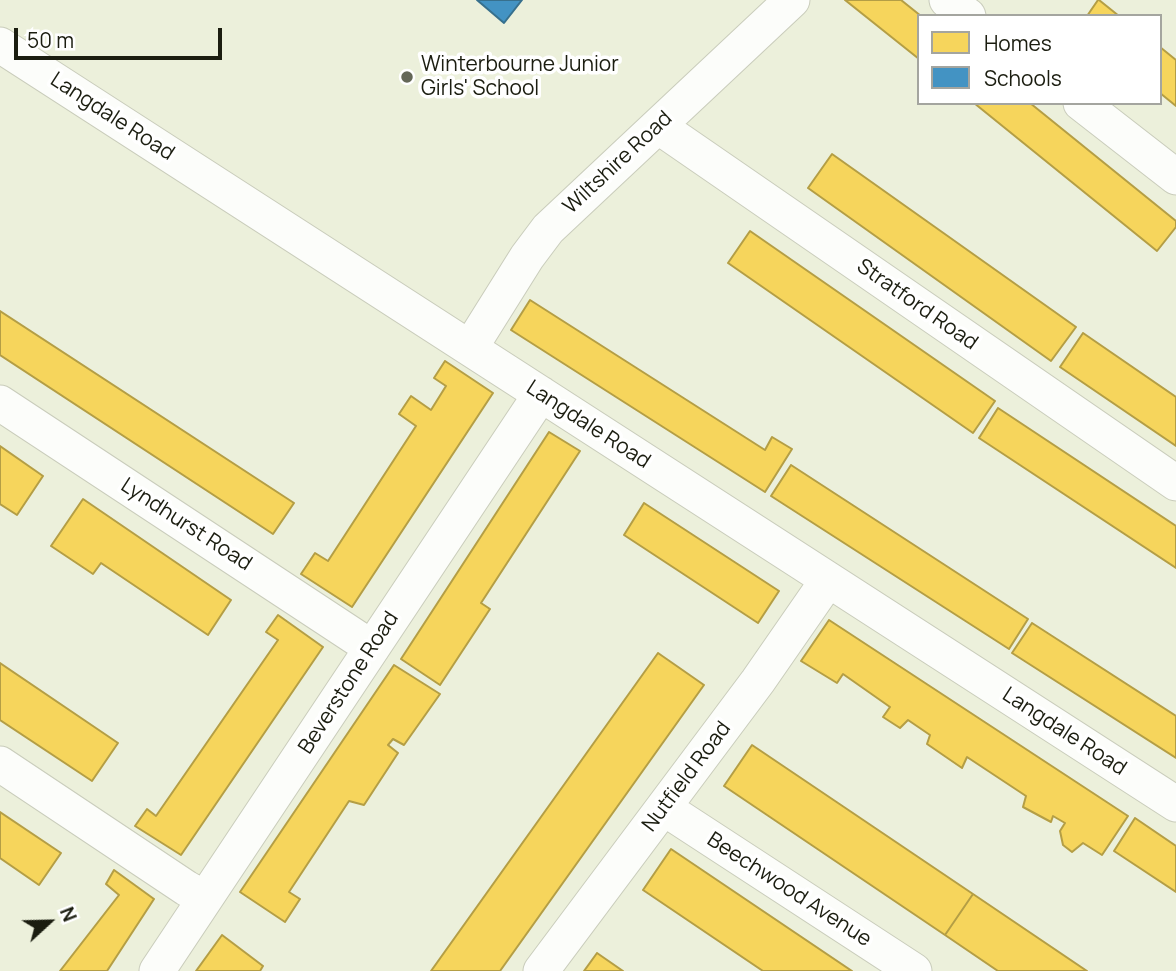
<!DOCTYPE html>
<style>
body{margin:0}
#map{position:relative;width:1176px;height:971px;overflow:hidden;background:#ecf0db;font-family:Manrope,sans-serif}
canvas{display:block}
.legend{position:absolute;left:917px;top:14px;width:245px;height:91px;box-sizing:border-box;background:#fff;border:2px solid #a4a59f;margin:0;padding:9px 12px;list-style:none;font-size:21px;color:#1b1d10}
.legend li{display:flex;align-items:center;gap:14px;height:35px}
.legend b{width:35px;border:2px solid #a4a59f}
.north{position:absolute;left:14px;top:887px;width:70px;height:70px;-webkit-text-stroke:5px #fff;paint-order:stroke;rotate:68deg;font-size:19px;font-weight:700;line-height:28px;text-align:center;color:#1b1d10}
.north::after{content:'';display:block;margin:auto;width:24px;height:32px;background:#1b1d10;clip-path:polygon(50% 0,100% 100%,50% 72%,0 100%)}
.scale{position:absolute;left:14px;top:28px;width:208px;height:32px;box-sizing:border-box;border:4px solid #1b1d10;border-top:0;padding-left:9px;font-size:21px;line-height:24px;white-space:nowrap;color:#1b1d10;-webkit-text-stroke:5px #fff;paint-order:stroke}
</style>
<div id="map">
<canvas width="1176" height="971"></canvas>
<ul class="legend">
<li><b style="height:19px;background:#f6d55c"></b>Homes</li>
<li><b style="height:19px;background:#4393c3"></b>Schools</li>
</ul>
<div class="north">N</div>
<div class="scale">50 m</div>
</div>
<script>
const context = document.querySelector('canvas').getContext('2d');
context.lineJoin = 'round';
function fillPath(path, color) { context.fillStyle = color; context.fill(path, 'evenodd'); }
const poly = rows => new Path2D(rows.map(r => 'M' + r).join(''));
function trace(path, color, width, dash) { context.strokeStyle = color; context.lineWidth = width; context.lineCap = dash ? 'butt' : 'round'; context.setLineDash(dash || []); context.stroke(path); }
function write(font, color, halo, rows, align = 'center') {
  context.font = font + ' Manrope,sans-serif'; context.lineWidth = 7; context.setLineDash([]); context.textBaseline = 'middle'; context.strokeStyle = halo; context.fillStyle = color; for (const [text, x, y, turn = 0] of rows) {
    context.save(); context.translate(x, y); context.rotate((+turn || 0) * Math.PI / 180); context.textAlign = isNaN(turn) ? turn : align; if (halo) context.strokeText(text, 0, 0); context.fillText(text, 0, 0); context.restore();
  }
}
const homes = poly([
 [845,0,901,0,921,16,919,16,919,59,845,0],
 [1098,0,1099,0,1119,16,1087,16,1098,0],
 [1160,47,1176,60,1176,106,1160,93,1160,47],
 [974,103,1030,103,1176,221,1176,227,1157,251,974,103],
 [832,154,1076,327,1051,361,808,188,832,154],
 [750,231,995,401,973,433,728,263,750,231],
 [530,300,765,450,772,437,792,449,765,492,511,330,530,300],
 [0,311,294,503,273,534,0,355,0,311],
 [1083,333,1176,397,1176,446,1060,367,1083,333],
 [445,361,493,393,352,607,301,574,315,553,328,561,416,426,399,414,411,396,431,410,446,386,434,378,445,361],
 [998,408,1176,526,1176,568,979,438,998,408],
 [549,432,580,451,481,603,490,609,440,685,401,659,549,432],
 [0,446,43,476,17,515,0,504,0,446],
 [791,465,1028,619,1009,649,771,496,791,465],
 [83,499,231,600,208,635,101,563,93,574,51,546,83,499],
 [644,503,779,591,758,623,624,535,644,503],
 [278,615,323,647,181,855,135,826,147,809,156,816,278,640,266,632,278,615],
 [829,620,1128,816,1102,855,1083,843,1072,852,1063,845,1060,831,1065,823,1053,816,1051,822,1023,807,1026,796,967,757,962,768,927,744,930,735,908,720,900,728,883,717,890,707,843,674,837,683,801,661,829,620],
 [1032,623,1176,716,1176,758,1012,653,1032,623],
 [658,653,704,685,500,971,431,971,658,653],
 [0,663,118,743,92,781,0,720,0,663],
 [394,665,440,694,404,745,393,739,388,745,398,753,364,805,349,801,289,892,300,899,285,922,240,892,394,665],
 [752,745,973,894,945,935,724,786,752,745],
 [0,812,61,853,39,885,0,858,0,812],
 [1135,818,1176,846,1176,892,1114,851,1135,818],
 [671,849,852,971,763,971,643,890,671,849],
 [114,870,154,899,107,971,60,971,119,895,106,884,114,870],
 [973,894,1087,971,998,971,945,935,973,894],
 [222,935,263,966,260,971,196,971,222,935],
 [597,953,623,971,584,971,597,953]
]);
fillPath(homes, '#f6d55c');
trace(homes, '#b49e45', 2);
const schools = poly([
 [477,0,522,0,504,23,477,0]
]);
fillPath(schools, '#4393c3');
trace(schools, '#37708d', 2);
const minor = poly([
 [947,0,968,16],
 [0,45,1176,804],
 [1081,103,1176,177],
 [658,126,1176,483],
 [470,348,527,257,548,229,792,0],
 [0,403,372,648],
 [0,764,186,888,205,899],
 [664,808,914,971],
 [157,971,541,394],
 [541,971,758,681,828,580]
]);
trace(minor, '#c9ccbb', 37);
trace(minor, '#fcfdfa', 35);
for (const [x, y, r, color] of [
 [407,77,7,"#646757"]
]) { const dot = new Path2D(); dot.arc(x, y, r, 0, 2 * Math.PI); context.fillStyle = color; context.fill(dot); trace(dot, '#fff', 2.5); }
write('21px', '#1b1d10', '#fff', [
 ["Winterbourne Junior",421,65],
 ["Girls' School",421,89]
], 'left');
write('21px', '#1b1d10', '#fff', [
 ["Langdale Road",112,117,33],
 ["Wiltshire Road",618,163,-43],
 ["Stratford Road",917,305,35],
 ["Langdale Road",588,425,33],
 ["Lyndhurst Road",186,525,33],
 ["Beverstone Road",349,683,-57],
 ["Langdale Road",1064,732,33],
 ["Nutfield Road",687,777,-53],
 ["Beechwood Avenue",789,890,33]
]);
</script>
